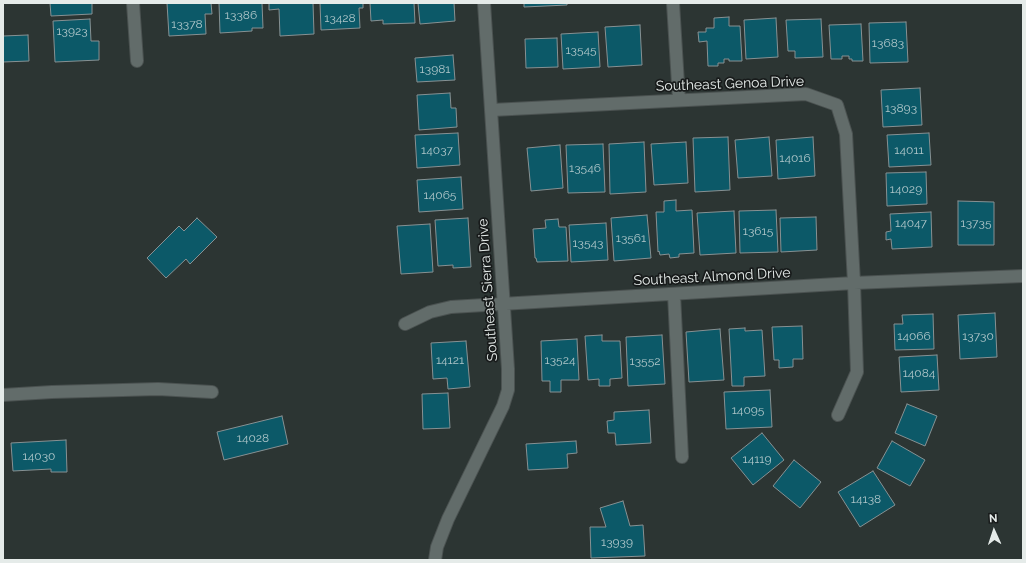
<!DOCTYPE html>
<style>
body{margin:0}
#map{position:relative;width:1026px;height:563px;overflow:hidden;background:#2c3533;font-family:Raleway,sans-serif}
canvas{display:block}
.frame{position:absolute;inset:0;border:4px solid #e5ebe9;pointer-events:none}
.north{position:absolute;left:974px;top:511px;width:40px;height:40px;-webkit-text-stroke:3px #181b1b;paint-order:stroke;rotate:357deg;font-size:11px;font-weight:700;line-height:16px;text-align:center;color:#e5ebe9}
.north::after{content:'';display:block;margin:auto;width:14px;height:18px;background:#e5ebe9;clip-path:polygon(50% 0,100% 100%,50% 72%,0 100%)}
</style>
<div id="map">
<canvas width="1026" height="563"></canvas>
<div class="frame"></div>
<div class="north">N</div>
</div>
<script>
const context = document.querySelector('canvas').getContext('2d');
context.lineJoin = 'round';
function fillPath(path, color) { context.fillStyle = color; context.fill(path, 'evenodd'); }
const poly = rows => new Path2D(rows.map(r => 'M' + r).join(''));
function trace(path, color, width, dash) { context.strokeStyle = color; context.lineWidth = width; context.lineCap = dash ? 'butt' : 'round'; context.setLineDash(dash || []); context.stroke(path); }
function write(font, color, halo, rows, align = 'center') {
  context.font = font + ' Raleway,sans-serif'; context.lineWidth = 3.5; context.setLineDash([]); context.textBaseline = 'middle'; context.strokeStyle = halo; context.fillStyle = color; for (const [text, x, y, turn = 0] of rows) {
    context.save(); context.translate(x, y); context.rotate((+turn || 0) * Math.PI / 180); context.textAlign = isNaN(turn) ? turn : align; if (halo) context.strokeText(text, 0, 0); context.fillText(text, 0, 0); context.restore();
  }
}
const building = poly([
 [50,3,92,3,92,14,51,16,50,3],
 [167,3,211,3,212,14,205,14,206,34,169,36,167,3],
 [219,3,262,3,263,28,252,28,252,31,220,33,219,3],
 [269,3,313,3,314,34,280,36,279,9,269,10,269,3],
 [320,3,363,3,363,8,359,8,360,28,321,30,320,3],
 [370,3,414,3,415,23,383,24,383,20,371,21,370,3],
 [418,3,454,3,455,21,420,24,418,3],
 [524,3,567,3,567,5,524,7,524,3],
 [729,17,729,26,740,26,742,61,729,61,729,59,724,59,724,63,718,63,718,66,708,66,707,41,699,42,698,32,706,32,706,28,714,28,714,18,729,17],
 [776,18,778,57,746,59,744,20,776,18],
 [90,19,91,41,99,41,99,60,55,62,53,21,90,19],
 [821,19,823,57,795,58,795,51,788,51,786,20,821,19],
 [906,22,908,62,870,63,869,23,906,22],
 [861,24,863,61,852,61,852,59,849,59,849,56,842,56,842,59,831,59,829,25,861,24],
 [640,25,642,65,608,67,605,27,640,25],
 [598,32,600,67,563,69,561,34,598,32],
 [28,35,29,61,3,62,3,36,28,35],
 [557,38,558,67,526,68,525,39,557,38],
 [453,55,455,80,417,82,415,58,453,55],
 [920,88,922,125,883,127,881,90,920,88],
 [450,93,451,108,456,108,457,127,419,130,417,95,450,93],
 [458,133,460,165,417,168,415,135,458,133],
 [929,133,931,165,889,167,887,135,929,133],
 [728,137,730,190,695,192,693,138,728,137],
 [769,137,772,176,738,178,735,140,769,137],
 [813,137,815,176,778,179,776,140,813,137],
 [644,142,646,192,610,194,609,144,644,142],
 [686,142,688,183,654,185,651,144,686,142],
 [603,144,605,192,568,193,566,145,603,144],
 [560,145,563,188,531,191,527,148,560,145],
 [926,172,927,204,887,206,886,173,926,172],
 [461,177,463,209,419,212,417,180,461,177],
 [676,200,676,211,692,210,694,253,679,254,679,257,670,258,669,254,660,255,659,251,658,252,656,212,664,212,664,201,676,200],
 [958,201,994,202,994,245,958,245,958,201],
 [776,210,778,252,740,253,739,211,776,210],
 [734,211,736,253,700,255,697,213,734,211],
 [931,212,932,247,892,249,891,239,886,240,886,232,891,231,890,214,931,212],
 [647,215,651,258,614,261,611,218,647,215],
 [816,217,817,250,781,252,780,218,816,217],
 [197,218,217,237,190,264,186,259,166,278,147,258,179,226,184,231,197,218],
 [468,218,471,267,453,268,453,265,438,266,435,220,468,218],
 [558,219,559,227,566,227,568,261,537,262,536,258,535,258,533,229,546,228,545,220,558,219],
 [606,223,608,260,571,262,569,225,606,223],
 [430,224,433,272,401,274,397,226,430,224],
 [995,313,997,357,960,359,958,315,995,313],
 [933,314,934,349,895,350,894,324,903,324,902,315,933,314],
 [802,326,803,359,793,359,793,367,779,368,779,360,774,360,772,327,802,326],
 [745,328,745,331,762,330,765,376,744,377,744,386,732,386,729,329,745,328],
 [720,329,724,380,689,382,686,332,720,329],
 [602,335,602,341,620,341,622,378,610,379,610,386,599,386,599,379,588,380,585,336,602,335],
 [662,335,665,384,628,386,626,337,662,335],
 [577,339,579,380,561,380,561,392,550,392,550,381,542,381,541,341,577,339],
 [466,341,470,387,448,389,447,378,433,379,431,343,466,341],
 [937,355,939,390,901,392,899,357,937,355],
 [770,390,772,427,726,429,724,392,770,390],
 [448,393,450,428,423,429,422,394,448,393],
 [907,404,937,416,925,446,895,433,907,404],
 [649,410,651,443,616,445,615,433,608,433,607,421,614,420,614,412,649,410],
 [282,416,288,444,224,460,217,432,282,416],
 [762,433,784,460,753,485,731,458,762,433],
 [66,440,67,472,51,472,51,469,13,471,11,443,66,440],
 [576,441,577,453,567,454,568,468,528,470,526,444,576,441],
 [892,441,925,460,910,486,877,468,892,441],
 [794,460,821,482,800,508,773,486,794,460],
 [873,471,895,505,860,527,838,492,873,471],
 [623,501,630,526,643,525,645,556,591,558,590,527,606,527,600,508,623,501]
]);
fillPath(building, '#0c5968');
trace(building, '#879193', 1);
const minor = poly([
 [133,3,137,61],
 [673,3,679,100],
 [492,110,806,94,837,105,846,134,854,283,857,372,838,415],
 [674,294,682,457],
 [405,324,430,312,451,307,854,283,1023,276],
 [3,395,52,392,158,389,212,392],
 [435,560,437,547,448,519,503,406,508,390,508,369,484,3]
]);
trace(minor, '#4b5251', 14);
trace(minor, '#626c6a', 12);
write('12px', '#afc6c9', null, [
 ["13386",241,15],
 ["13428",340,18],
 ["13378",187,24],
 ["13923",72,31],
 ["13683",888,43],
 ["13545",581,50],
 ["13981",435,69],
 ["13893",901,108],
 ["14037",437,150],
 ["14011",909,150],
 ["14016",795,158],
 ["13546",585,168],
 ["14029",906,189],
 ["14065",440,195],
 ["14047",911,223],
 ["13735",976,223],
 ["13615",758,231],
 ["13561",631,238],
 ["13543",588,243],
 ["14066",914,336],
 ["13730",978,336],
 ["14121",450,360],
 ["13524",560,360],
 ["13552",645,361],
 ["14084",919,373],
 ["14095",748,410],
 ["14028",253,438],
 ["14030",39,456],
 ["14119",757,459],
 ["14138",866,499],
 ["13939",617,542]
]);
write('14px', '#e5ebe9', '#181b1b', [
 ["Southeast Genoa Drive",730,84,-2],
 ["Southeast Almond Drive",712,277,-3],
 ["Southeast Sierra Drive",488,290,-94]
]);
</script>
